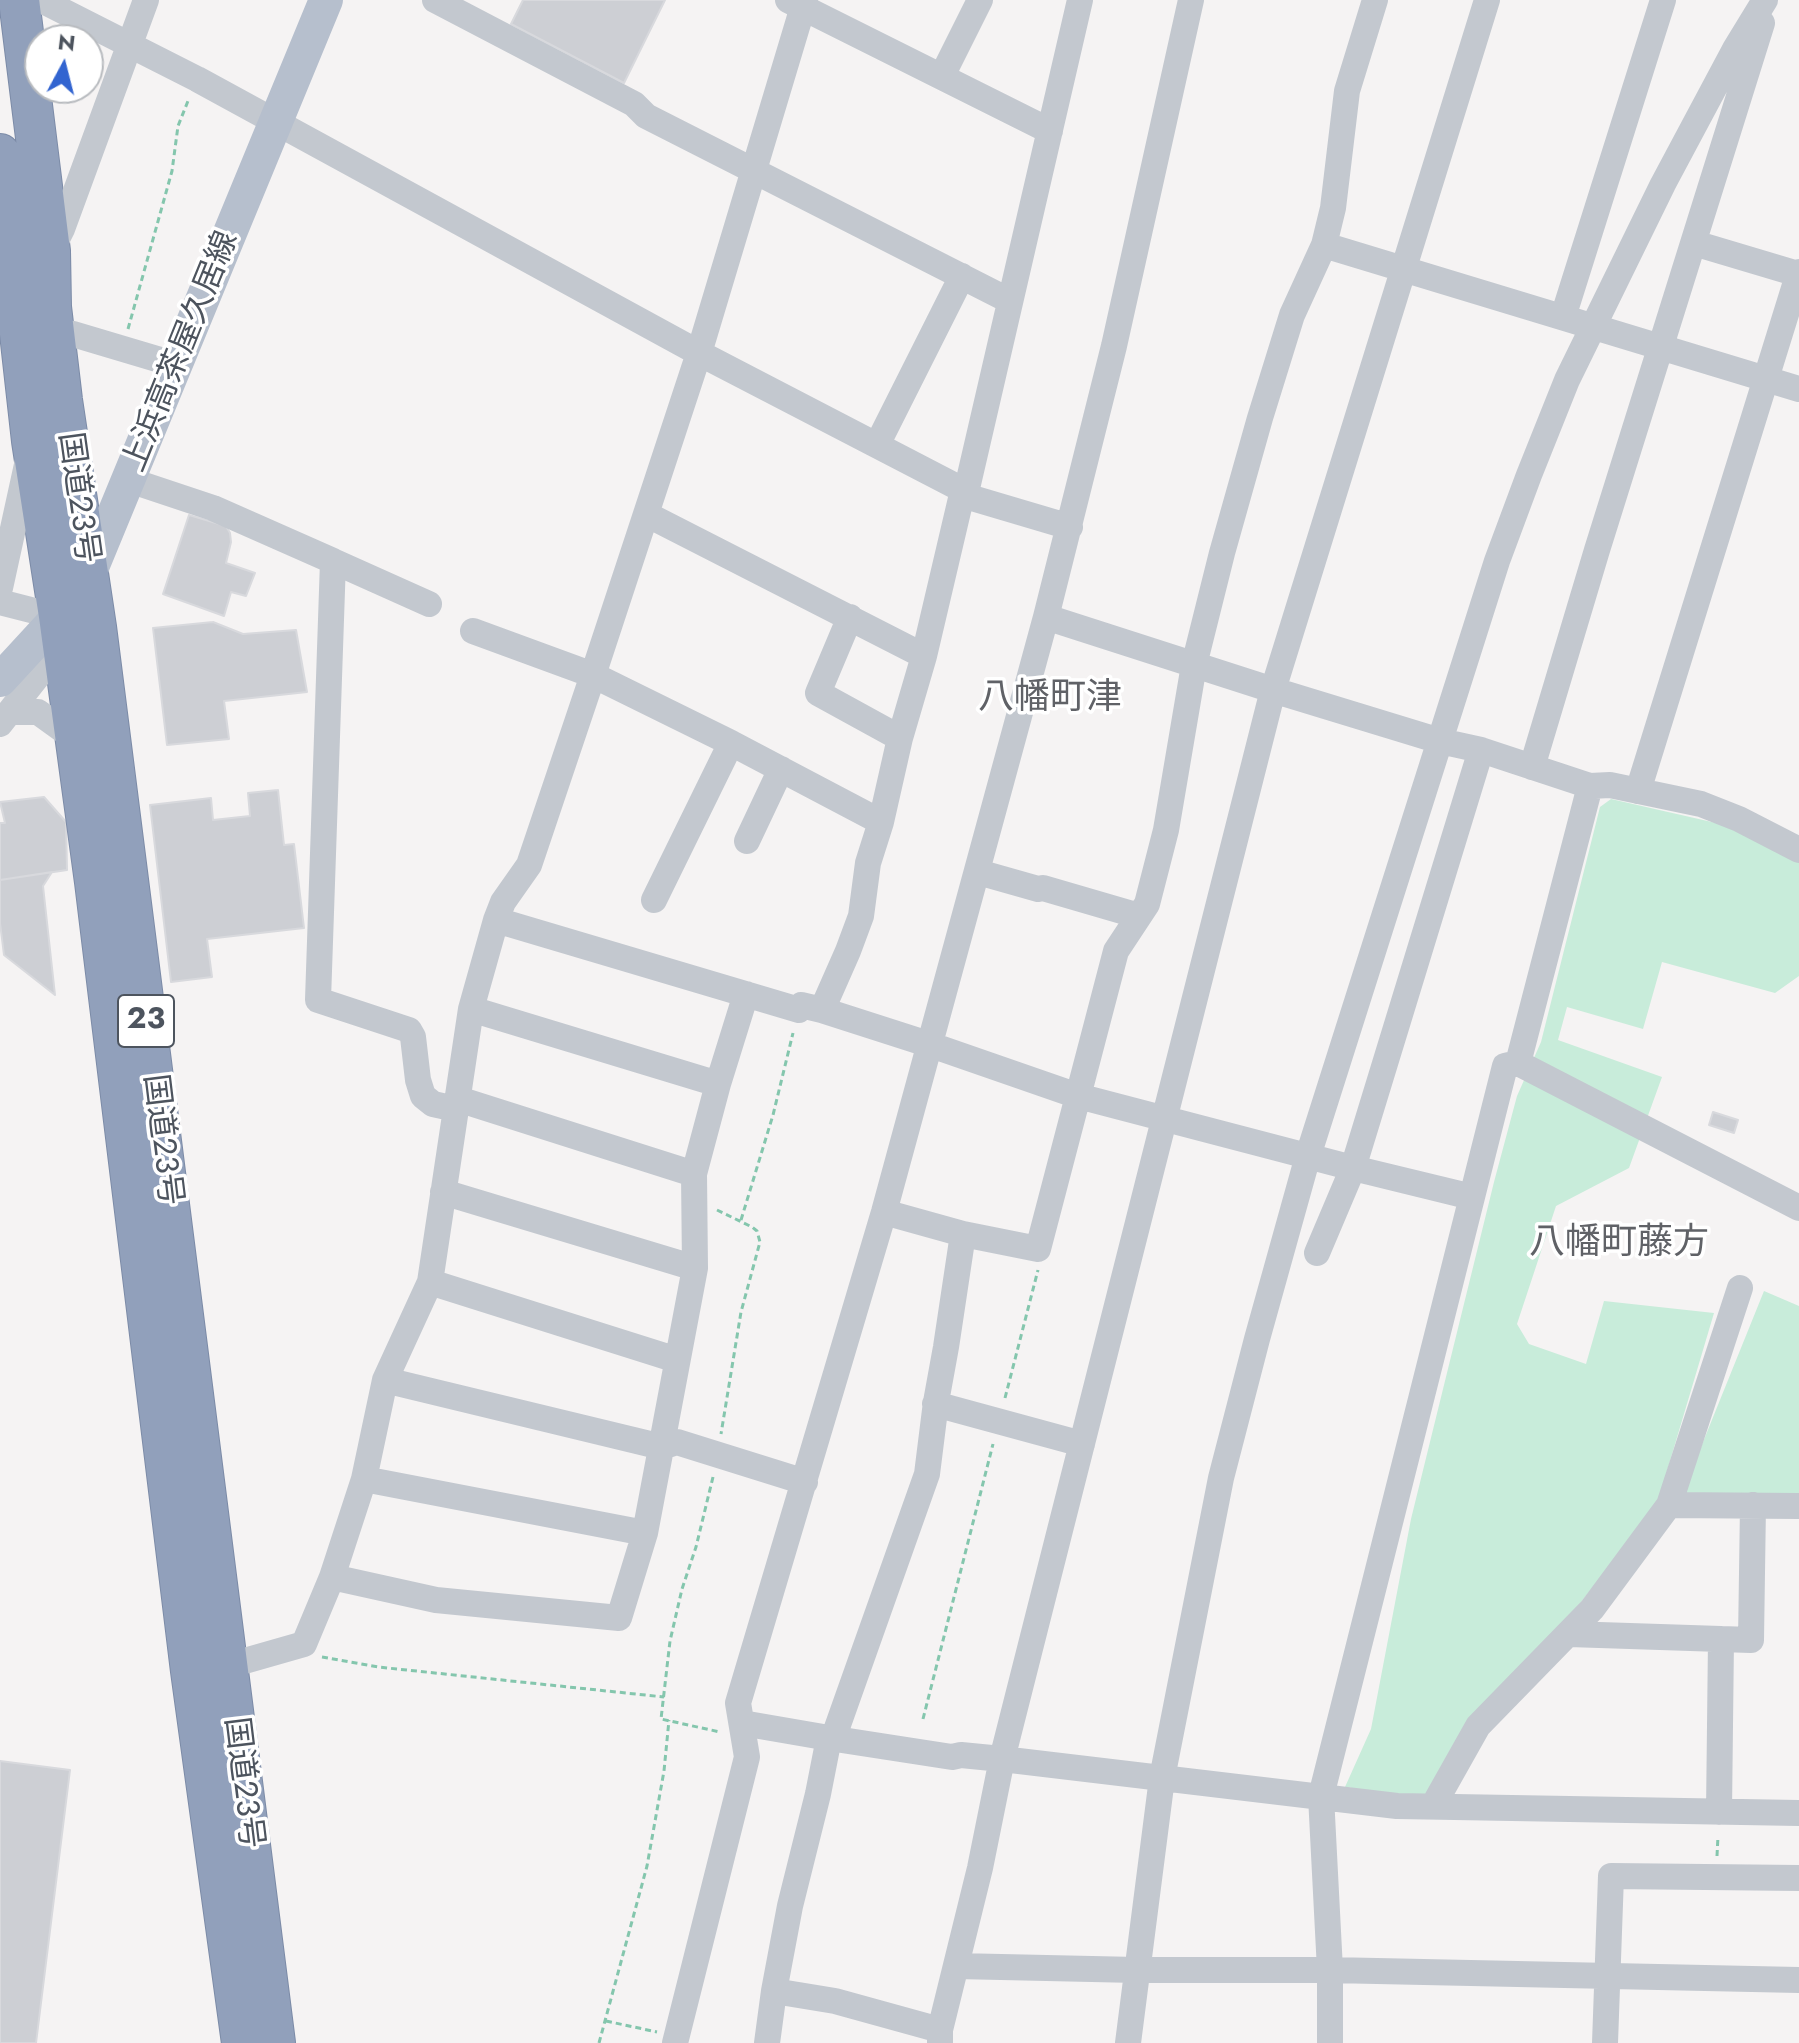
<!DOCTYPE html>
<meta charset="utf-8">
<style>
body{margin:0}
#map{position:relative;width:1799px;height:2043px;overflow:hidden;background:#f5f3f3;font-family:Jost,sans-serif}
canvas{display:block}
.north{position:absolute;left:24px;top:24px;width:80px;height:80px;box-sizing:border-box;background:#fff;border:2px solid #b8bbbf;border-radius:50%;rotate:7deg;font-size:22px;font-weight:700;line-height:32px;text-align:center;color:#4d545e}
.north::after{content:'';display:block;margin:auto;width:28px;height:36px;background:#3264d0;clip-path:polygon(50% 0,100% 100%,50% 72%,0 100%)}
</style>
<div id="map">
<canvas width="1799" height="2043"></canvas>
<div class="north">N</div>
</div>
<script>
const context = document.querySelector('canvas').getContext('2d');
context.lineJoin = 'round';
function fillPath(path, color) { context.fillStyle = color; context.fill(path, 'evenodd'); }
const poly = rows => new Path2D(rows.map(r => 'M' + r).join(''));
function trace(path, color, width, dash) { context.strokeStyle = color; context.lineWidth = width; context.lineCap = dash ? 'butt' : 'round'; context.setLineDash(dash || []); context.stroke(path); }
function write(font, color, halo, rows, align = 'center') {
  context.font = font + ' Jost,"Noto Sans JP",sans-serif'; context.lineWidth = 7; context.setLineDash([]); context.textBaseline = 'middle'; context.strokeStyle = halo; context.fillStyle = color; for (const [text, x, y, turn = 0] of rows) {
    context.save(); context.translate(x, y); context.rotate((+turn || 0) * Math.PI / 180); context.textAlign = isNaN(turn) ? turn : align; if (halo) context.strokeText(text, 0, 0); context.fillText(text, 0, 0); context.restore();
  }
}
fillPath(poly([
 [1611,799,1725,825,1799,861,1799,976,1775,993,1662,962,1643,1029,1567,1007,1558,1040,1662,1077,1629,1168,1556,1206,1517,1324,1529,1344,1586,1364,1604,1301,1714,1313,1656,1508,1425,1798,1345,1787,1371,1729,1411,1519,1494,1182,1517,1096,1541,1042,1600,807],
 [1764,1291,1799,1306,1799,1494,1682,1494]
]), '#c8ecda');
const building = poly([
 [523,0,665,0,624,83,511,24,523,0],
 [189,515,226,526,230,533,231,542,226,563,255,573,246,596,231,592,224,616,163,594,189,515],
 [213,622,243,634,296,630,307,692,224,701,229,739,167,745,153,628,213,622],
 [278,790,284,845,294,844,304,928,207,939,212,977,171,982,150,805,211,798,213,820,250,816,248,793,278,790],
 [44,797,66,822,67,870,0,880,0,823,5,823,0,802,44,797],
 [52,872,43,886,55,995,4,955,0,923,0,880,52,872],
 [1713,1112,1738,1120,1734,1133,1709,1125,1713,1112],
 [0,1761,70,1770,36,2043,0,2043,0,1761]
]);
fillPath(building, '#cdcfd4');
trace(building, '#d8d9dd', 2);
const highway = poly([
 [19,0,50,251,51,307,62,400,96,627,275,2043],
 [0,154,32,441,59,616,95,882,191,1671,242,2043]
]);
trace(highway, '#7c8ba7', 42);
trace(poly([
 [128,329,172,171,178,126,188,101],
 [717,1210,752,1227,757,1231,760,1242,741,1312,721,1434],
 [741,1220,773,1115,793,1033],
 [1005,1398,1038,1270],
 [713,1477,696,1547,682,1589,670,1641,661,1719,720,1732],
 [322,1657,378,1667,664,1697],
 [923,1719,993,1444],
 [1717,1856,1718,1836],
 [606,2021,657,2032],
 [599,2043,647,1866,664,1771,669,1720]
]), '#84c6ad', 3, [6, 4]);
trace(poly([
 [41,0,197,79,699,353,963,490,968,484,1080,0],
 [435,0,634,104,646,116,1010,301],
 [788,0,1050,131],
 [942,76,980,0],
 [1694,243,1798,274],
 [1324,245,1799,389],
 [51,251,62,229,146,0],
 [1563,317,1663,0],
 [54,332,73,334,177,365],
 [877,445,962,276],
 [129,480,213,508,333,561,318,1000,409,1030,413,1037,418,1080,423,1096,433,1104,456,1109],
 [962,495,1070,527],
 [646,514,924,656],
 [333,561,429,604],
 [0,588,28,460],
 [0,602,70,620],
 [850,617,818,693,900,738],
 [1046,617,1273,690,1440,741,1481,750,1590,786,1610,785,1701,804,1739,819,1799,850],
 [473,631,593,675,731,743,881,822],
 [10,712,38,712,74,738],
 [0,724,44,668,55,631],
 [1532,767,1597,550,1762,23],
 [1638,791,1799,272],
 [747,841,781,769],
 [978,872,1038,889,1043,888,1139,916],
 [654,900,731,743],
 [496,920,799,1010,801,1005,822,1010,931,1045,1078,1096,1353,1168,1472,1197],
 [471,1009,718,1084],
 [822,1010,848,951,861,916,868,863,881,822,900,738,924,656,963,490],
 [1518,1063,1799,1208],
 [458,1099,694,1174],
 [443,1192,695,1268],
 [884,1212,963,1234,1038,1249,1116,951,1147,904,1166,830,1194,665,1222,553,1260,418,1292,315,1324,245,1333,208,1347,91,1375,0],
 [1317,1253,1353,1168,1481,750],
 [430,1282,677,1360],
 [385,1380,662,1447,677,1442,805,1482],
 [935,1404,1082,1444],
 [364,1479,645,1533],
 [1669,1505,1799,1506],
 [332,1577,436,1600,619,1618,645,1533,695,1268,694,1174,718,1084,746,994],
 [1569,1634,1751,1640,1753,1505],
 [213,1668,227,1666,304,1644,332,1577,364,1479,385,1380,430,1282,471,1009,496,920,503,902,529,865,593,675,699,353,805,0],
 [742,1723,829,1738,952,1757,961,1755,1002,1759,1397,1806,1799,1813],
 [833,1739,927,1474,936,1402,946,1347,963,1234],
 [1433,1806,1478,1726,1592,1609,1669,1505,1740,1288],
 [1719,1812,1721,1639],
 [956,1966,1137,1970,1330,1970,1799,1980],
 [774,1991,835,2001,940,2030],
 [675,2043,747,1757,738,1703,884,1212,1046,617,1114,346,1191,0],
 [767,2043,774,1991,790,1906,818,1794,829,1738],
 [940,2043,940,2030,980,1868,1002,1759,1273,690,1487,0],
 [1128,2043,1162,1778,1221,1478,1257,1339,1308,1156,1497,561,1529,475,1567,380,1663,184,1735,49,1765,0],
 [1330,2043,1330,1970,1321,1796,1505,1066,1518,1063,1590,786],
 [1605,2043,1611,1876,1799,1878]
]), '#c3c8cf', 26);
trace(poly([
 [0,680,59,616,88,577,326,0]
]), '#b6bfcd', 34);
trace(highway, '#91a0bb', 40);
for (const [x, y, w] of [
 [146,1021,56]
]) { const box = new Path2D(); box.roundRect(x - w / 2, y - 26, w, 52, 6); context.fillStyle = '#fff'; context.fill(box); trace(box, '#4d545e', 2); }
write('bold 30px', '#4d545e', null, [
 ["23",146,1021]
]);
write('32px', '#4d545e', '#fff', [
 ["上浜高茶屋久居線",182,352,-68],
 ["国道23号",77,498,82],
 ["国道23号",161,1140,83],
 ["国道23号",242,1783,83]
]);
write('36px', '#606267', '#fff', [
 ["八幡町津",1050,699],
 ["八幡町藤方",1619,1244]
]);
</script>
